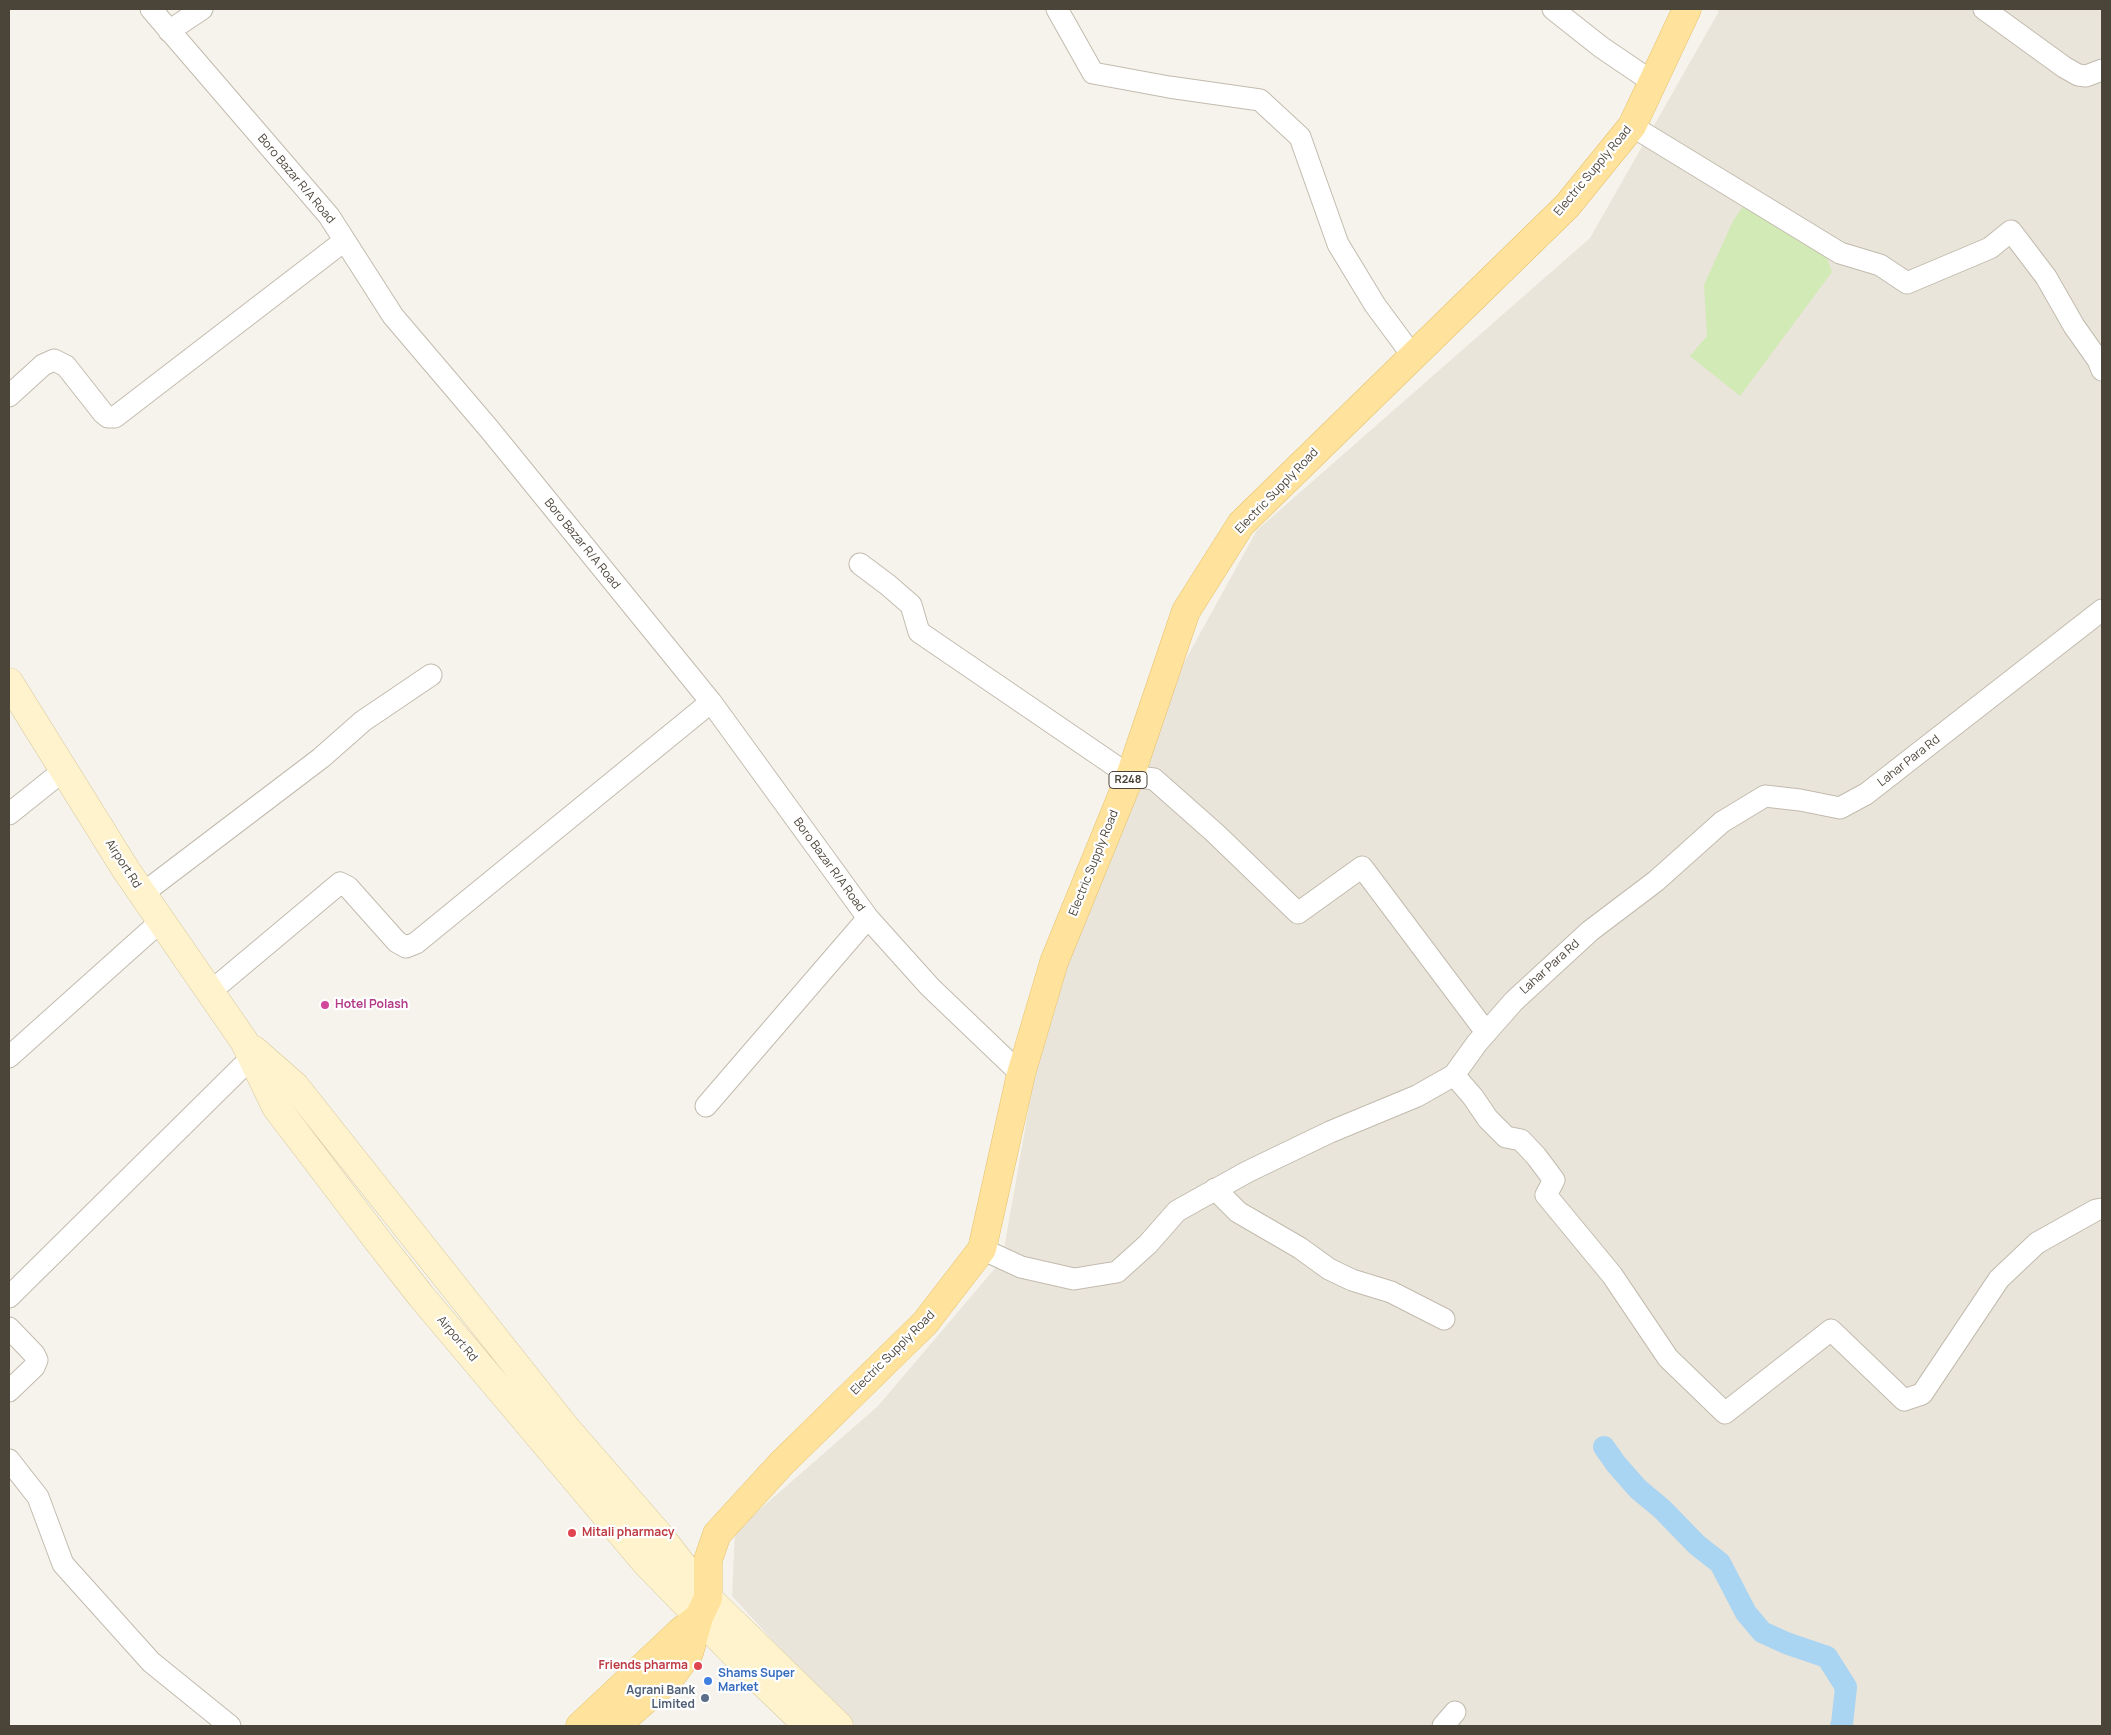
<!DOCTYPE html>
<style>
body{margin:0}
#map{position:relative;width:2111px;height:1735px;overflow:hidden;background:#f6f3ec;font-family:Manrope,sans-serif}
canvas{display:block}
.frame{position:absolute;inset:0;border:10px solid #4b4439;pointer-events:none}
</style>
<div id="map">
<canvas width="2111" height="1735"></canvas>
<div class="frame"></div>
</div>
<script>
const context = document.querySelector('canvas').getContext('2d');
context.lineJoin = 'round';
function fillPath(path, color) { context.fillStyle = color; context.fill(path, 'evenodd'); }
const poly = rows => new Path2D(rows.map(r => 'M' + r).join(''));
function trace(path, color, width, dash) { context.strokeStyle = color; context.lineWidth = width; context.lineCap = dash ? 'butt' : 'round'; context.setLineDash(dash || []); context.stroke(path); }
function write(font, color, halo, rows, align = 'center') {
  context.font = font + ' Manrope,sans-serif'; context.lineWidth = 4.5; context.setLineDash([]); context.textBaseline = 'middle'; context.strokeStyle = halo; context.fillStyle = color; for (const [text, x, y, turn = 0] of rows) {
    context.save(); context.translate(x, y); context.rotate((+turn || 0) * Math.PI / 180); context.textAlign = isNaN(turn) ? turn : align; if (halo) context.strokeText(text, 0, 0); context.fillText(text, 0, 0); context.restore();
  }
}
fillPath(poly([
 [1718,9,2102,9,2102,1726,855,1726,837,1711,732,1596,735,1531,878,1406,1002,1260,1048,999,1170,688,1257,530,1590,238,1718,13]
]), '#eae5da');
fillPath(poly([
 [1746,202,1826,256,1832,272,1740,396,1690,356,1707,336,1704,285,1733,221]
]), '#d2eab5');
trace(poly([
 [1604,1447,1616,1464,1638,1489,1662,1509,1697,1545,1720,1563,1746,1613,1762,1632,1786,1643,1827,1657,1846,1687,1842,1724,1841,1726]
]), '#a9d4f2', 22);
const minor = poly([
 [151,9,329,216,393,316,490,430,711,702,868,918,930,987,1021,1074],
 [1057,9,1093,73,1169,87,1260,100,1300,137,1338,244,1375,305,1412,355],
 [1553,9,1601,47,1654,83],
 [1984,9,2064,67,2078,75,2086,76,2102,70],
 [169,31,202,9],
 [1632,126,1840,253,1880,265,1907,283,1990,248,2011,231,2046,277,2074,326,2098,360,2102,370],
 [9,396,43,365,54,360,66,366,103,413,108,417,115,417,344,241],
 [860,564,888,585,911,605,919,632,1130,776,1154,779,1215,833,1298,913,1362,867,1486,1032],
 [9,814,64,770],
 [142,894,321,758,363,721,431,675],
 [210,992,340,883,348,887,397,942,406,947,416,943,711,702],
 [9,1057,161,921],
 [1454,1075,1473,1097,1488,1119,1506,1137,1521,1140,1536,1156,1554,1180,1546,1195,1612,1275,1668,1358,1725,1413,1831,1330,1904,1400,1922,1394,1999,1279,2037,1243,2096,1210,2102,1209],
 [706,1106,868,918],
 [1215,1189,1238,1212,1300,1248,1329,1269,1352,1280,1391,1292,1444,1319],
 [982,1249,1021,1267,1074,1279,1117,1272,1148,1244,1177,1211,1247,1172,1330,1132,1417,1096,1454,1075,1477,1043,1514,1001,1590,931,1656,881,1722,822,1765,796,1800,800,1840,808,1866,794,2102,610],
 [9,1297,252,1057],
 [9,1328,34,1354,37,1360,34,1367,9,1391],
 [9,1460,38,1497,63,1564,151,1662,230,1726],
 [1443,1726,1455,1712]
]);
const secondary = poly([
 [9,682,126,870,244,1041,276,1107,378,1241,421,1296,646,1563,756,1676,808,1726],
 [254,1050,295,1086,566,1428,659,1535,708,1598,839,1726]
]);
const primary = poly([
 [580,1726,680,1632,699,1617],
 [616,1726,670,1678,689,1653,699,1617,708,1598,708,1560,717,1534,782,1463,925,1323,982,1249,1021,1074,1054,962,1130,776,1186,611,1241,524,1567,206,1632,126,1687,9]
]);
trace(minor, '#c2bbae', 23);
trace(secondary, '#d6c79b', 29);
trace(primary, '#e6c16a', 29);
trace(minor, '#fff', 21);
trace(secondary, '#fff3cd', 28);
trace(primary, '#ffe39c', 28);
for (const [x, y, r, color] of [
 [325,1005,5,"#d1479c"],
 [572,1533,5,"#e0444e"],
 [698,1666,5,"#e0444e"],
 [708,1681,5,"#3f7fe0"],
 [705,1698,5,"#5c6f8a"]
]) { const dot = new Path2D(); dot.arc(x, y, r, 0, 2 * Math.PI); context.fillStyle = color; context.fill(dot); trace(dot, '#fff', 2); }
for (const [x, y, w] of [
 [1128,780,38]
]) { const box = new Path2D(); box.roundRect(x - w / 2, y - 8.5, w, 17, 4); context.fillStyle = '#fff'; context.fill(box); trace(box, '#4b4439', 1); }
write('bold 11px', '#4b4439', null, [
 ["R248",1128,780]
]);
write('12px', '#4b4439', '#fff', [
 ["Electric Supply Road",1593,171,-50],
 ["Boro Bazar R/A Road",296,179,50],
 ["Electric Supply Road",1277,491,-46],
 ["Boro Bazar R/A Road",582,544,51],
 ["Lahar Para Rd",1909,761,-38],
 ["Electric Supply Road",1094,863,-68],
 ["Airport Rd",123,864,57],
 ["Boro Bazar R/A Road",829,865,54],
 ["Lahar Para Rd",1550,967,-42],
 ["Airport Rd",457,1339,50],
 ["Electric Supply Road",893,1353,-45]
]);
write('bold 12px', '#b23c85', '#fff', [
 ["Hotel Polash",335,1005]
], 'left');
write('bold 12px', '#be3a42', '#fff', [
 ["Mitali pharmacy",582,1533],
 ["Friends pharma",688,1666,"right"]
], 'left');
write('bold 12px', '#366cbe', '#fff', [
 ["Shams Super",718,1674],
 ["Market",718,1688]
], 'left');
write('bold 12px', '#4e5e75', '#fff', [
 ["Agrani Bank",695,1691],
 ["Limited",695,1705]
], 'right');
</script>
